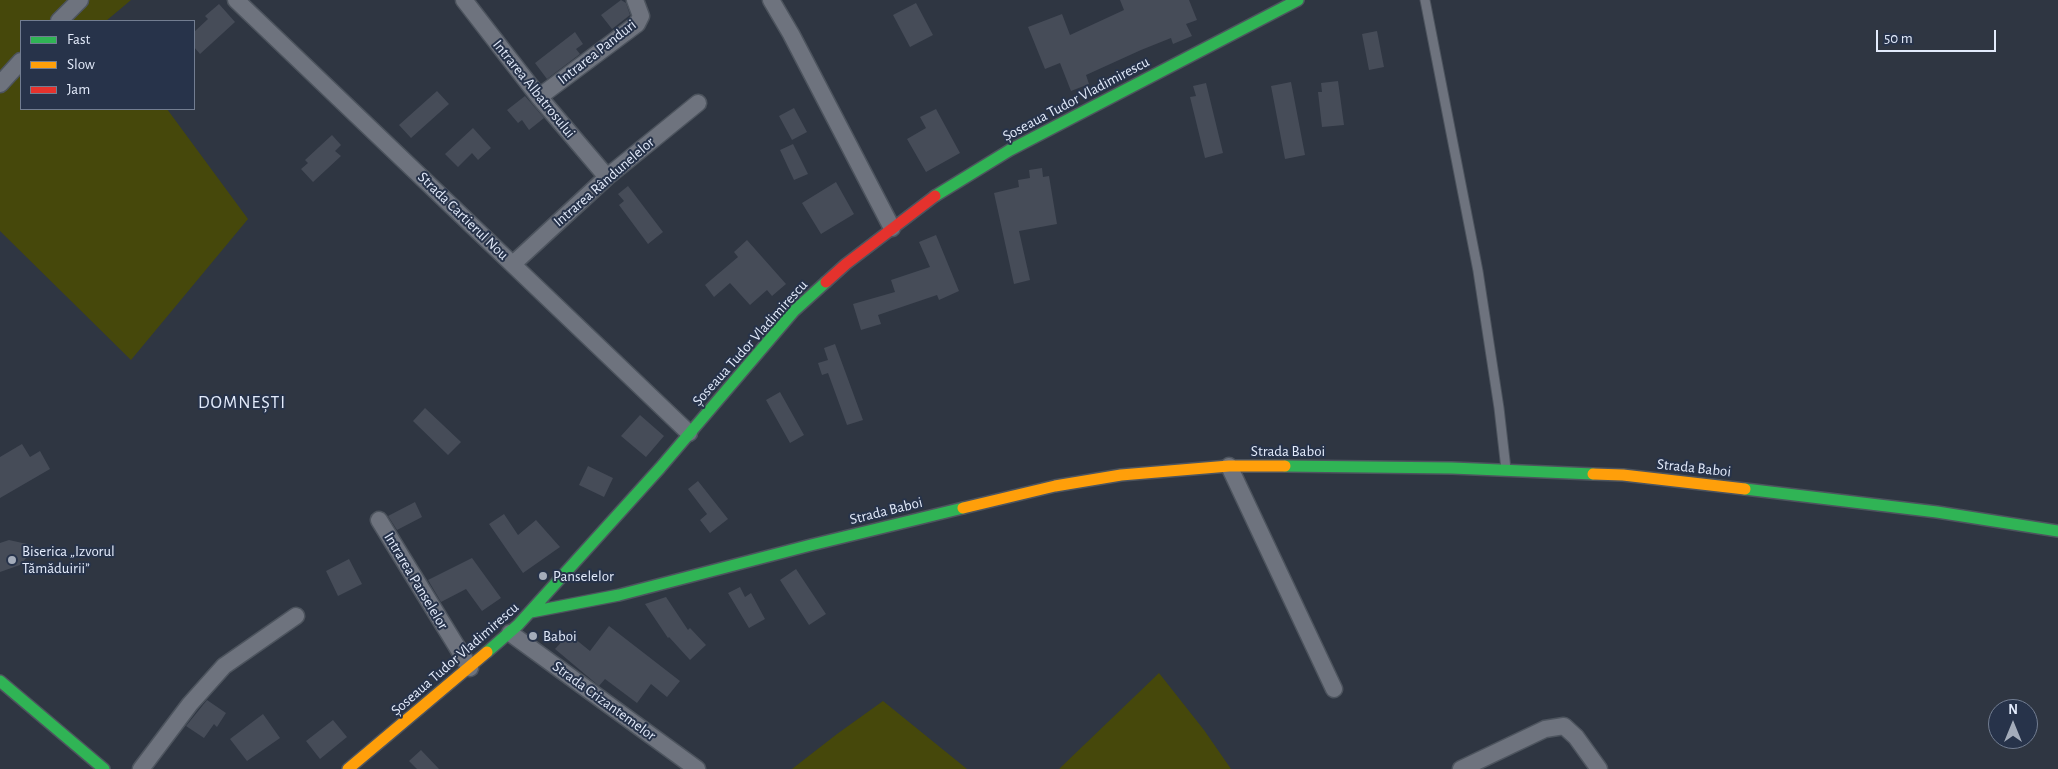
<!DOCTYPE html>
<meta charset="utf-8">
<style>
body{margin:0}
#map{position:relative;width:2058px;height:769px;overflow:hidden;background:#2f3642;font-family:"Alegreya Sans",sans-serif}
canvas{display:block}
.legend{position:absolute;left:20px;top:20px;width:175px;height:90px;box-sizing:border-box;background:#27334a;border:1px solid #727d91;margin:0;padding:6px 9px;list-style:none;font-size:15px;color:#e3ebfb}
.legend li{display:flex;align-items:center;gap:10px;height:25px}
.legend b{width:25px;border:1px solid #727d91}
.north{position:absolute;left:1988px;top:699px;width:50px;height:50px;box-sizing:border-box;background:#27334a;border:1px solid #727d91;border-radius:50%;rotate:0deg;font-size:14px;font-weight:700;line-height:20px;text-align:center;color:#e3ebfb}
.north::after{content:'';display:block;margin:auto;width:18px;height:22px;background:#a4acba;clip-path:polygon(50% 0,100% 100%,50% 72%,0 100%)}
.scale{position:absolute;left:1876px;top:30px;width:120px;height:22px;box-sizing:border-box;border:2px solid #e3ebfb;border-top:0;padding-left:6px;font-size:15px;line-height:18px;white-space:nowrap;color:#e3ebfb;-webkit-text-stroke:4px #27334a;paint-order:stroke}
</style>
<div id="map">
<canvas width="2058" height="769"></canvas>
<ul class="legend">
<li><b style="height:6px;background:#30b455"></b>Fast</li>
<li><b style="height:6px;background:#ff9f0a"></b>Slow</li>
<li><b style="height:6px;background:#e5322d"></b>Jam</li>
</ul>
<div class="north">N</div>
<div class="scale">50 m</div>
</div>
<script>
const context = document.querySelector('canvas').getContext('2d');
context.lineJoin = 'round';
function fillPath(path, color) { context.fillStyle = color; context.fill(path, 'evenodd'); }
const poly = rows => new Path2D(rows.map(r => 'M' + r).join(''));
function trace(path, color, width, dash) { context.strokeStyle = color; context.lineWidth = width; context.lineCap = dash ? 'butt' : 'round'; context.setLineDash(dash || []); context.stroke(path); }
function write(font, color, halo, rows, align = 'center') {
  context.font = font + ' "Alegreya Sans",sans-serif'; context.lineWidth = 4; context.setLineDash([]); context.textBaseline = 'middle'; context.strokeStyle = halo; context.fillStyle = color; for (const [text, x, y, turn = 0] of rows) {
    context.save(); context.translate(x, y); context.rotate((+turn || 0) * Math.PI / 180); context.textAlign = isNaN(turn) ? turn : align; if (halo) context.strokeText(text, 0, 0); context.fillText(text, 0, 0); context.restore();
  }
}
fillPath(poly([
 [0,0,131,0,106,21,21,21,21,109,167,109,248,219,131,360,0,231],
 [1159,673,1204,730,1231,769,1059,769],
 [883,701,967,769,792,769,837,734]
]), '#46480b');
fillPath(poly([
 [621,0,626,3,630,15,612,29,601,15],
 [1120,0,1189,0,1197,20,1186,24,1192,36,1173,44,1171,38,1141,50,1086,75,1089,84,1071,91,1060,63,1045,69,1028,27,1062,14,1070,35,1124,10],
 [916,3,933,35,910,47,893,15],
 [219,4,235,22,200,54,194,47,194,32,208,19,205,16],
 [1377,31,1384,67,1369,70,1362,34],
 [575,32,583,44,576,49,580,54,547,79,535,63],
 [1338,81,1344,125,1322,127,1318,92,1322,92,1321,83],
 [1291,82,1305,155,1285,159,1271,86],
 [1206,83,1223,153,1205,158,1190,97,1196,96,1193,86],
 [437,91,449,104,411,138,399,125],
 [525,96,544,118,529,130,522,120,518,123,507,110],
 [794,108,807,132,792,140,779,116],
 [936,109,960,153,926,172,907,139,926,128,920,117],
 [473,128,491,148,478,160,472,153,458,167,445,154],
 [332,135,341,145,335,151,341,156,313,182,301,169,308,163,305,160],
 [793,144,808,174,794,180,780,150],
 [1042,168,1043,177,1049,176,1057,224,1019,231,1030,280,1014,284,994,193,1019,187,1018,180,1030,178,1029,170],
 [836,182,854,214,821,234,802,203],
 [628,186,663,232,648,244,619,205,624,201,618,194],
 [936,235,959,291,939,300,937,295,878,315,881,324,861,330,853,304,895,292,891,280,930,267,919,242],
 [747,240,786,284,772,296,767,290,750,305,730,283,714,297,705,285,738,257,734,252],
 [835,344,863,420,847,425,828,373,822,375,818,363,828,360,824,348],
 [780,392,804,435,790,443,766,400],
 [425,408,461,442,448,455,413,421],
 [640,415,664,436,646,457,621,436],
 [22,444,30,457,40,451,50,469,0,498,0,457],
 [588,466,613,478,604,497,579,485],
 [698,481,728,519,710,533,700,520,707,514,688,489],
 [415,502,422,517,397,530,388,516],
 [504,514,518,535,536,520,560,547,523,573,489,524],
 [9,540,27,544,29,555,20,565,0,572,0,543],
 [472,558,501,598,482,611,466,589,441,602,428,580],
 [349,559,362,584,338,596,326,571],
 [796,569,826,614,809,625,780,580],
 [740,587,745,597,751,593,765,619,749,628,728,593],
 [666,597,688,630,690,628,706,645,690,660,669,637,668,638,645,604],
 [609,626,680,681,667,697,651,684,637,703,605,679,599,686,555,649,569,634,590,651],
 [207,700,226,713,217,727,214,724,204,738,186,726],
 [263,714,280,738,247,761,230,739],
 [333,720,347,737,320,759,306,741],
 [421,750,439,769,417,769,409,761]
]), '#464c58');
const lane = poly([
 [1425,0,1478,271,1499,408,1506,469]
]);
const street = poly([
 [236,0,689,433],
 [464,0,539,97,607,177],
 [771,0,791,34,892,228],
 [59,21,80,0],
 [0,84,21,61],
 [539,97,637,24,641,16,635,0],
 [513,264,607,177,698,103],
 [1229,466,1334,689],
 [379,520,470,668],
 [510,633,697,769],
 [141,769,190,704,224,666,296,616],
 [1461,769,1545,729,1564,726,1576,737,1599,769]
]);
const fast = poly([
 [935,196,1010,150,1298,0],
 [1285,466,1452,468,1593,474],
 [1745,489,1937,512,2058,531],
 [531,612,619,595,811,545,963,508],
 [487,652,518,625,660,468,794,311,826,282],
 [0,681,104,769]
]);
const slow = poly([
 [1593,474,1623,475,1745,489],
 [963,508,1055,486,1121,475,1229,466,1285,466],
 [348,769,487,652]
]);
const jam = poly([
 [826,282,846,264,935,196]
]);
trace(lane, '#4d545e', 11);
trace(street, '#4d545e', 19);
trace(fast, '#4d545e', 14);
trace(slow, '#4d545e', 14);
trace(jam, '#4d545e', 14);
trace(lane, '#6e737e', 9);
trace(street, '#6e737e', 16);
trace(fast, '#30b455', 11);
trace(slow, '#ff9f0a', 11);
trace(jam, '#e5322d', 11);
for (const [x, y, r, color] of [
 [12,560,5,"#a4acba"],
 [543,576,5,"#a4acba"],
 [533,636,5,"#a4acba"]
]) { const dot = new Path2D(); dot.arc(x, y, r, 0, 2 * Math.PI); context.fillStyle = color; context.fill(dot); trace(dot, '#27334a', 2); }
write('15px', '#e3ebfb', '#27334a', [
 ["Intrarea Panduri",597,52,-38],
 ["Intrarea Albatrosului",534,89,51],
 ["Șoseaua Tudor Vladimirescu",1076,99,-28],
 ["Intrarea Rândunelelor",604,182,-41],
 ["Strada Cartierul Nou",463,216,44],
 ["Șoseaua Tudor Vladimirescu",750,343,-48],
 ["Strada Baboi",1288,451],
 ["Strada Baboi",1694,468,6],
 ["Strada Baboi",886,511,-14],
 ["Intrarea Panselelor",416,581,59],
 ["Șoseaua Tudor Vladimirescu",455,659,-41],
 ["Strada Crizantemelor",604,701,36]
]);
write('15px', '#e3ebfb', '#27334a', [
 ["Biserica „Izvorul",22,551],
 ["Tămăduirii”",22,568],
 ["Panselelor",553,576],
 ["Baboi",543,636]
], 'left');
context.letterSpacing = '1px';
write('18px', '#e3ebfb', '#27334a', [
 ["DOMNEȘTI",242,403]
]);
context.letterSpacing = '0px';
</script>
